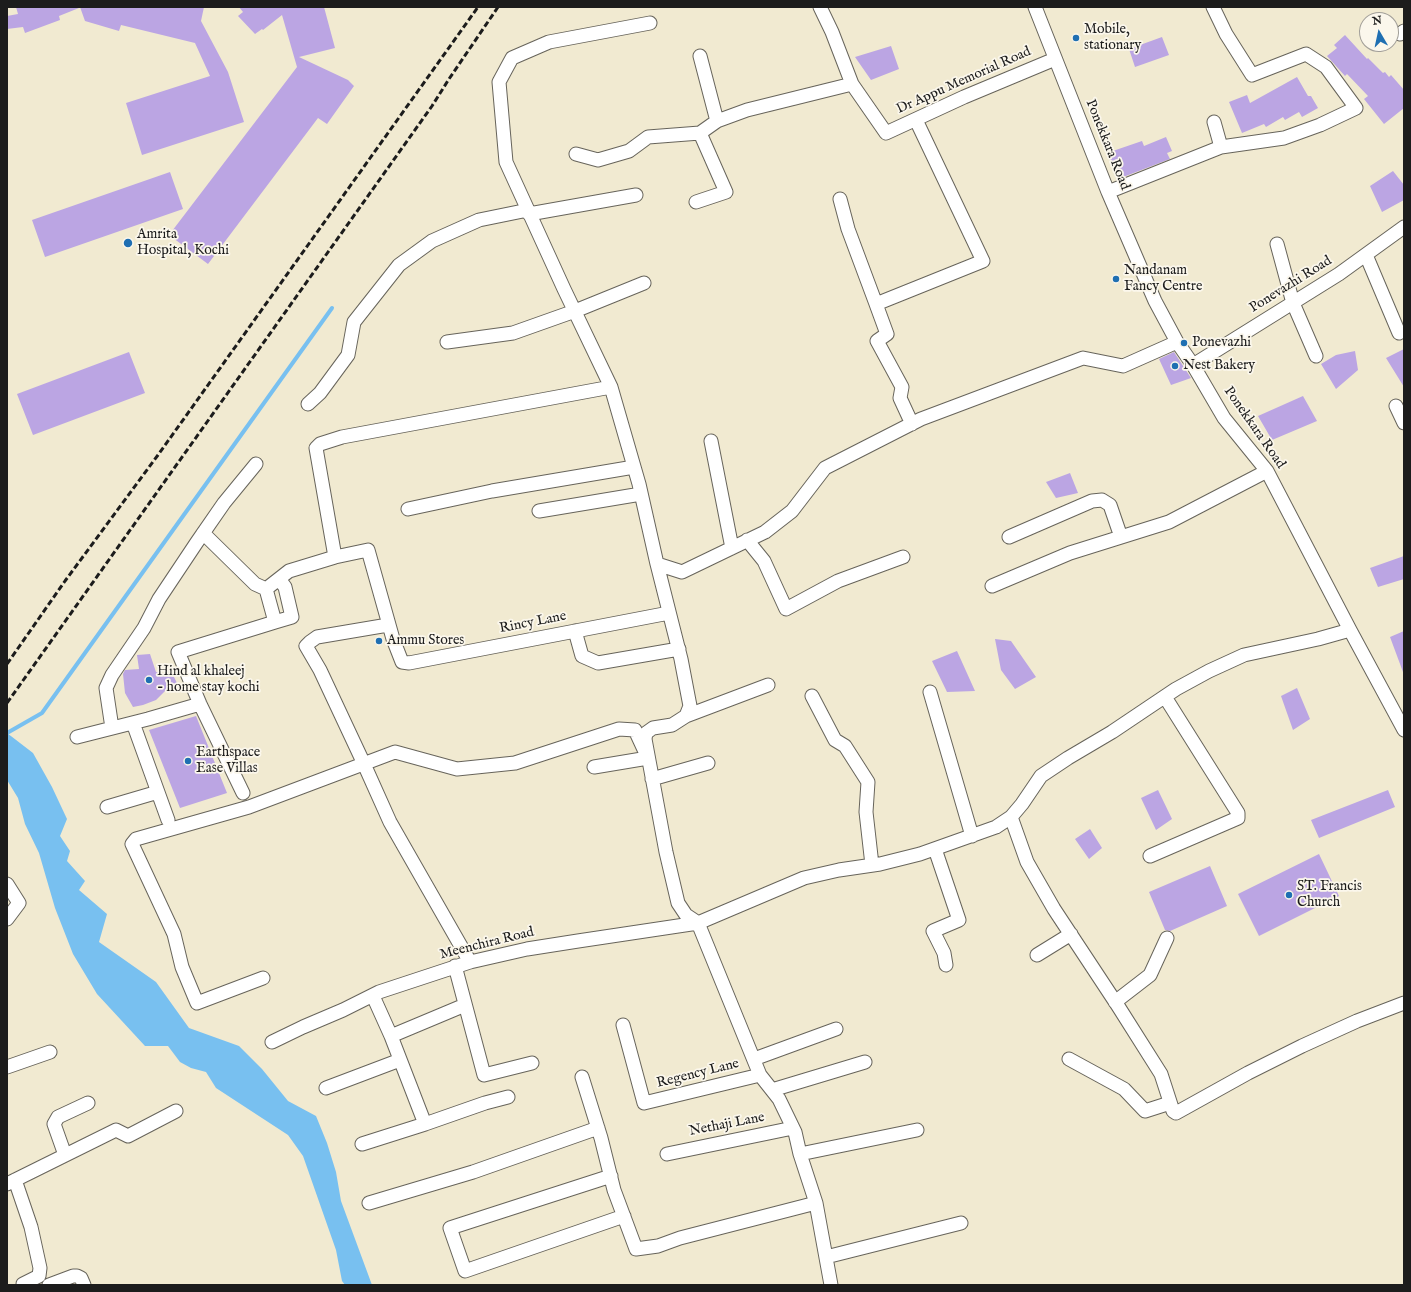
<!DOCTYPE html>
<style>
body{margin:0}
#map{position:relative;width:1411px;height:1292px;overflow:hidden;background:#f1ead1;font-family:"IM FELL English",serif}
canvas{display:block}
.frame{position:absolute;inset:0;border:8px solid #1c1c1c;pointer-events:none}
.north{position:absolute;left:1359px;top:12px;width:40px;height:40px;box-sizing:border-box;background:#fbf7ec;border:1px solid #a29f99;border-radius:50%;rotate:351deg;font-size:11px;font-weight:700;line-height:16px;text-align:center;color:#1c1c1c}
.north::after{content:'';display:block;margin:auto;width:14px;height:18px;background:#1f6fb2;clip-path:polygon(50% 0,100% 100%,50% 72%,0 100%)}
</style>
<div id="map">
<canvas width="1411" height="1292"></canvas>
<div class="frame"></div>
<div class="north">N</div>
</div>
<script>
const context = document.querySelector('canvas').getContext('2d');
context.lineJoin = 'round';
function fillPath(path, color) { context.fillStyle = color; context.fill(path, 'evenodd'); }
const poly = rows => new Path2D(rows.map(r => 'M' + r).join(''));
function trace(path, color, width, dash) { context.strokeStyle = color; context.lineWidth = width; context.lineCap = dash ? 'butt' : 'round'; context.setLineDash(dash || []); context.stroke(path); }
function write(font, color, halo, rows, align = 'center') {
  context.font = font + ' "IM FELL English",serif'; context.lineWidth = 3.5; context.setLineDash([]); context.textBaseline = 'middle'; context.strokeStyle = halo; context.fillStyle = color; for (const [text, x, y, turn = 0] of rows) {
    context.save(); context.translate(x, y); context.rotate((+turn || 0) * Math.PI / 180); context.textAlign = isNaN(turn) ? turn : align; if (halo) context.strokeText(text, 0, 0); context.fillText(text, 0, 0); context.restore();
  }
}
fillPath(poly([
 [7,733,33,753,52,787,67,819,60,836,70,851,67,861,85,881,79,890,107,914,99,942,156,982,189,1028,239,1046,262,1069,288,1101,316,1116,327,1143,336,1172,341,1201,372,1285,345,1285,342,1281,336,1250,303,1156,288,1135,216,1088,206,1072,191,1068,180,1062,168,1046,145,1046,97,994,73,954,55,908,39,853,25,824,18,798,7,780]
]), '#78c0f0');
trace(poly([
 [7,733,42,713,332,308]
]), '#78c0f0', 4);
fillPath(poly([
 [16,7,79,7,79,8,59,16,60,20,25,33,23,27,7,29,7,16,18,14],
 [80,7,204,7,201,21,228,72,244,122,142,155,126,103,210,76,195,43,121,25,119,31,85,21],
 [239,7,324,7,335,48,299,57,348,80,354,86,327,124,318,118,208,264,169,235,297,67,282,15,263,30,262,29,255,34,238,16,243,12],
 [1345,35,1367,59,1368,58,1383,73,1385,72,1389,77,1391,75,1404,90,1404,108,1384,124,1364,99,1368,96,1347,74,1345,76,1327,56,1337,48,1334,45],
 [1162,37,1169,55,1135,67,1129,49],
 [891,46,899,69,871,80,855,57],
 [1297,77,1308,96,1311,96,1318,108,1302,117,1299,112,1285,120,1283,117,1266,127,1264,124,1242,133,1229,102,1247,95,1250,103],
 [1166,137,1172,151,1167,153,1170,159,1118,179,1107,153,1142,141,1144,146],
 [1393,171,1404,185,1404,200,1382,212,1370,186],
 [170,172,183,209,45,257,32,220],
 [1404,349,1404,387,1386,358],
 [1355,351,1358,370,1336,389,1321,364,1336,355],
 [129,352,145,393,33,435,17,394],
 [1174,352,1191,378,1171,385,1159,359],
 [1303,396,1317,421,1272,440,1258,416],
 [1070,473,1078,493,1056,498,1046,482],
 [1404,556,1404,579,1378,587,1370,568],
 [1404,631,1404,672,1403,672,1390,637],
 [995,639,1011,641,1036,677,1015,689,1001,670],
 [957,651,975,691,947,692,932,661],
 [150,654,156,672,173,675,178,685,168,688,156,700,143,705,133,707,125,693,123,674,125,670,139,669,137,655],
 [1297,688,1310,719,1293,730,1281,696],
 [196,716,227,793,180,808,149,730],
 [1158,790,1172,819,1156,830,1141,798],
 [1388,790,1395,807,1319,838,1311,820],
 [1090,829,1102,848,1089,859,1075,839],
 [1319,854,1339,896,1259,936,1238,894],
 [1210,866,1227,906,1170,931,1165,930,1149,892]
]), '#bba5e3');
const minor = poly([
 [820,7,832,32,852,84,886,133,964,97,1055,59],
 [1035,7,1108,192,1155,301,1177,342,1193,365,1224,418,1267,471,1350,630,1404,730],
 [1213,7,1226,34,1252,75,1306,54,1326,67,1356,108,1320,125,1284,138,1221,147],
 [650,23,549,42,512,58,499,82,506,162,564,289,611,387,639,484,657,564,682,572,765,532,792,511,825,468,921,419,1083,358,1123,366,1177,342],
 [1400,34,1404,31],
 [700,56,717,121],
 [576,154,598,160,629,151,648,137,700,133,717,121,747,110,852,84],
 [1108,192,1221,147,1214,122],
 [840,199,848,229,876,304,983,261,916,120],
 [696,202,726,192,700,133],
 [529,214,636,195],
 [1277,244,1293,303,1316,356],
 [1366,255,1399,333],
 [876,304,887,334,877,341,902,387,900,398,912,424],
 [447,342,513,333,575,311,644,283],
 [1193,365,1339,274,1404,227],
 [308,404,320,393,348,355,354,322,399,265,432,241,479,220,528,210],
 [1396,406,1404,423],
 [711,441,732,548],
 [408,509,492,491,634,467],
 [539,511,641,494],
 [203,533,255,584,266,589],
 [1009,537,1092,501,1102,500,1110,505,1121,537],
 [747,540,764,561,786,609,838,581,903,557],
 [335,557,316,448,320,444,342,437,611,387],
 [657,564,681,659,690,706,686,716,672,725,653,728,646,733,645,739,666,852,678,903,686,915,698,923],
 [992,586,1070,553,1169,522,1267,471],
 [275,622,292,617,285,587,279,579],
 [388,625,317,637,310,642,306,646,320,670,364,764,390,822,470,962],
 [575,631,582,656,598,663,679,649],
 [930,692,972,836],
 [812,696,835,740,845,746,868,782,866,812,872,865],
 [686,716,768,685],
 [133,723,168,820],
 [112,728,106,688,112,675,144,628,159,599,197,542,224,503,256,464],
 [77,737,148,719,200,704],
 [652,779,708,763],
 [243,793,200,704,178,652,275,622,266,589,289,571,335,557,368,550,393,639,402,662,409,663,669,613],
 [107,807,158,792],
 [1011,817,1027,862,1054,909,1118,1006,1161,1074,1173,1111,1176,1113,1248,1073,1302,1046,1357,1021,1404,1003],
 [935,849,959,920,933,931,944,953,946,965],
 [1150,856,1238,818,1238,813,1165,697],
 [7,884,19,903,7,919],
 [1037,955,1071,934],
 [455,966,484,1075,532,1063],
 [263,978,197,1003,182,967,174,934,132,844,136,839,249,807,395,752,457,769,515,763,619,729,635,730,648,758,594,767],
 [373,996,391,1036],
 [1115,1002,1150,975,1167,938],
 [623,1025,644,1103,760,1075],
 [272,1042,303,1027,343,1010,379,992,470,962,527,949,578,941,698,923],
 [754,1059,836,1029],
 [1069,1059,1124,1089,1145,1111,1170,1103],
 [7,1067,50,1052],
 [582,1077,601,1138,614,1190,636,1249,658,1246,680,1238,816,1203],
 [326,1088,400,1060],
 [772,1090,865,1062],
 [425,1124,485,1103,508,1097],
 [362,1144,425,1124,391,1036,465,1005],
 [667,1154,793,1128],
 [800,1154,917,1130],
 [65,1155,54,1124,58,1117,88,1103],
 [611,1176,450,1228,465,1271,624,1216],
 [15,1180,31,1227,40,1268,39,1276,23,1284,23,1285],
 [7,1184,116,1130,128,1136,176,1111],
 [369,1203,473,1172,598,1128],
 [826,1257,961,1223],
 [49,1285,73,1276,77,1276,81,1278,84,1285],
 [831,1285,816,1203,800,1154,795,1132,779,1099,760,1075,698,923,804,878,839,870,880,864,920,854,996,827,1011,817,1022,804,1041,776,1068,758,1112,732,1176,689,1209,671,1244,655,1318,639,1350,630]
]);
trace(minor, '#67645b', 15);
trace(minor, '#fff', 13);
trace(poly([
 [7,664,65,581,158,455,478,7],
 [7,703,432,106,449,79,498,7]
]), '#1c1c1c', 3, [6, 3]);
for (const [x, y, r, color] of [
 [1076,38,4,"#1f6fb2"],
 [128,243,5,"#1f6fb2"],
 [1116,279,4,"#1f6fb2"],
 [1184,343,4,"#1f6fb2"],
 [1175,366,4,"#1f6fb2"],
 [379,641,4,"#1f6fb2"],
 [149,680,4,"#1f6fb2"],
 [188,761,4,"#1f6fb2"],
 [1289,895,4,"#1f6fb2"]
]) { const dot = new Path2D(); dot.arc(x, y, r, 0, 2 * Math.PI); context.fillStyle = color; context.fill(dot); trace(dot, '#fbf7ec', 1.5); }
write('14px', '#1c1c1c', '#fbf7ec', [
 ["Mobile,",1084,30],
 ["stationary",1084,46],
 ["Amrita",137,235],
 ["Hospital, Kochi",137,251],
 ["Nandanam",1124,271],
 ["Fancy Centre",1124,287],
 ["Ponevazhi",1192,343],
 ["Nest Bakery",1183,366],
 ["Ammu Stores",387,641],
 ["Hind al khaleej",157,672],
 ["- home stay kochi",157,688],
 ["Earthspace",196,753],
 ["Ease Villas",196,769],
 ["ST. Francis",1297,887],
 ["Church",1297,903]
], 'left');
write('14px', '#1c1c1c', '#fbf7ec', [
 ["Dr Appu Memorial Road",964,81,-24],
 ["Ponekkara Road",1107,145,68],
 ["Ponevazhi Road",1291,285,-32],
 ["Ponekkara Road",1254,428,55],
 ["Rincy Lane",533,623,-11],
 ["Meenchira Road",487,944,-14],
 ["Regency Lane",698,1074,-14],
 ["Nethaji Lane",727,1125,-11]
]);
</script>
